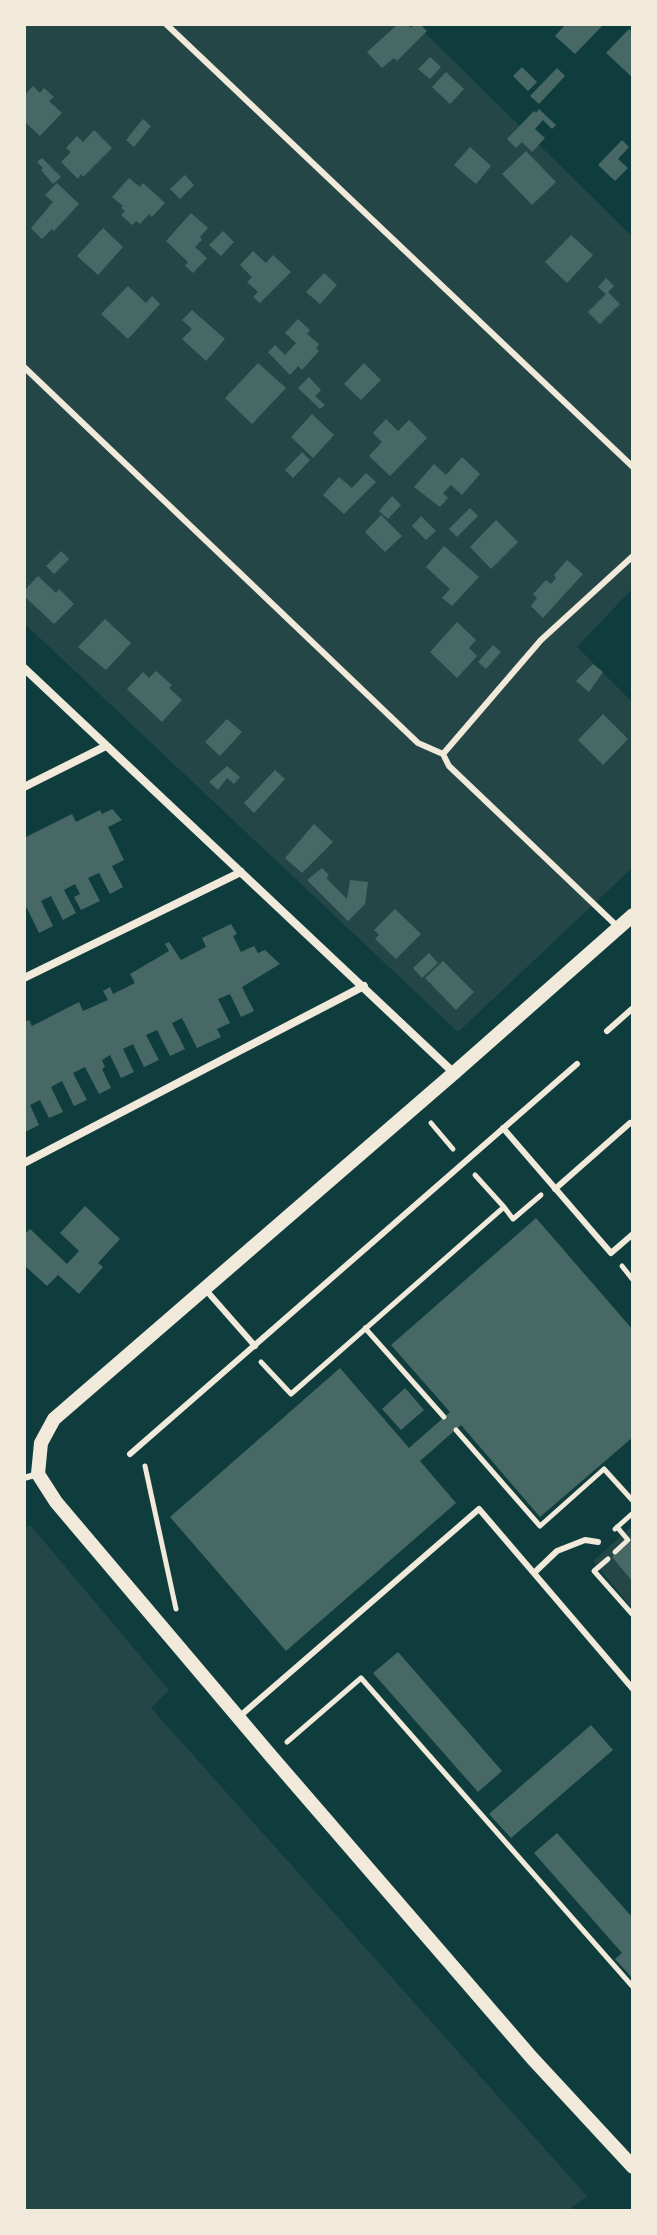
<!DOCTYPE html>
<style>
body{margin:0}
#map{position:relative;width:657px;height:2235px;overflow:hidden;background:#0f3d3e;font-family:"PT Sans Narrow",sans-serif}
canvas{display:block}
.frame{position:absolute;inset:0;border:26px solid #f1e9da;pointer-events:none}
</style>
<div id="map">
<canvas width="657" height="2235"></canvas>
<div class="frame"></div>
</div>
<script>
const context = document.querySelector('canvas').getContext('2d');
context.lineJoin = 'round';
function fillPath(path, color) { context.fillStyle = color; context.fill(path, 'evenodd'); }
const poly = rows => new Path2D(rows.map(r => 'M' + r).join(''));
function trace(path, color, width, dash) { context.strokeStyle = color; context.lineWidth = width; context.lineCap = dash ? 'butt' : 'round'; context.setLineDash(dash || []); context.stroke(path); }
fillPath(poly([
 [24,24,416,24,633,237,633,588,577,647,633,703,633,867,458,1032,24,623],
 [633,1525,633,1609,593,1561],
 [24,1526,31,1526,169,1690,151,1708,587,2196,567,2211,24,2211]
]), '#244646');
fillPath(poly([
 [398,24,407,24,411,28,415,24,420,24,427,31,397,61,394,58,382,68,367,52],
 [566,24,604,24,575,54,555,36],
 [629,29,633,33,633,78,606,53],
 [430,57,441,67,430,79,418,69],
 [522,67,537,82,528,91,513,76],
 [557,68,565,76,539,104,530,96],
 [446,72,464,89,450,104,432,87],
 [33,86,40,93,44,88,54,97,49,101,62,113,40,136,24,121,24,96],
 [539,109,556,125,552,129,543,120,535,129,545,138,532,152,522,142,516,148,507,139,534,111,536,113],
 [143,119,151,126,134,147,126,140],
 [94,130,112,148,83,177,81,174,78,179,61,162,71,152,66,148,77,136,83,142],
 [622,140,629,147,618,159,628,168,615,181,598,165],
 [470,147,491,166,476,184,454,165],
 [526,151,556,182,532,205,502,174],
 [42,158,61,177,53,184,41,170,43,168,37,162],
 [185,175,194,185,180,199,170,189],
 [129,178,140,187,143,183,165,203,152,217,149,214,140,224,136,221,132,225,121,215,125,211,121,208,123,206,112,197],
 [57,183,79,204,54,231,52,229,42,239,31,228,53,202,45,195],
 [191,213,208,228,200,237,202,240,195,247,207,258,193,273,185,266,188,262,166,241],
 [103,228,123,247,98,275,77,256],
 [223,231,234,242,221,256,209,245],
 [571,235,593,255,567,283,545,262],
 [253,251,266,263,273,255,291,272,260,303,253,297,258,292,247,282,252,277,240,265],
 [324,273,337,285,320,304,306,292],
 [606,278,614,286,608,292,620,304,600,324,588,312,606,294,598,287],
 [128,286,146,303,152,296,160,304,128,339,101,314],
 [192,310,225,339,206,361,182,339,192,329,182,320],
 [298,319,310,330,307,334,319,344,316,348,319,351,302,370,298,366,290,375,268,352,275,345,285,355,296,343,285,333],
 [258,363,286,388,252,424,225,398],
 [364,363,381,380,361,400,344,384],
 [309,377,321,390,315,396,325,405,320,409,298,388],
 [312,414,334,435,313,458,291,437],
 [386,419,398,431,409,420,427,438,390,476,369,456,382,442,373,433],
 [302,452,310,460,293,478,285,470],
 [462,457,480,474,462,495,451,485,443,493,448,498,440,507,414,487,434,464,446,475],
 [366,473,376,482,344,514,323,495,339,477,352,488],
 [392,496,401,505,388,519,379,511],
 [470,508,478,516,457,537,449,529],
 [381,515,402,536,385,552,365,532],
 [421,516,436,531,426,540,412,526],
 [496,520,518,542,491,569,470,547],
 [444,546,479,577,452,606,442,598,450,589,426,567],
 [61,551,69,559,54,574,46,566],
 [567,560,583,574,543,618,531,606,537,598,533,594,546,580,551,584,556,578,554,575],
 [38,576,56,593,59,589,74,604,54,624,24,596,24,591],
 [105,619,131,643,106,670,78,647],
 [457,622,476,640,469,648,477,656,457,678,430,652],
 [493,645,501,652,486,669,478,662],
 [593,664,603,672,589,692,576,681],
 [156,671,172,685,169,688,182,700,162,722,127,689,143,672,149,678],
 [603,714,628,739,603,765,578,740],
 [227,719,242,732,220,756,205,742],
 [227,766,240,777,234,784,227,778,218,790,209,782],
 [275,770,285,779,254,813,244,803],
 [112,809,122,820,108,827,124,860,112,866,123,887,110,894,99,873,88,878,100,901,81,910,74,897,80,894,75,884,64,890,76,913,63,920,51,896,41,901,53,926,39,933,27,908,24,910,24,838,72,814,76,822,100,810,102,814],
 [314,824,333,842,302,873,285,858],
 [322,868,329,875,326,878,347,899,350,880,368,882,365,904,348,921,307,880],
 [395,909,421,934,396,959,375,939,379,935,374,930],
 [231,924,237,934,233,936,241,952,254,946,258,953,265,950,280,964,242,987,254,1011,241,1017,230,994,218,999,230,1023,217,1029,221,1037,197,1048,182,1018,172,1023,185,1049,170,1056,157,1030,146,1035,159,1060,144,1067,133,1044,123,1049,134,1072,121,1078,110,1055,102,1060,105,1067,102,1069,111,1088,99,1094,85,1067,73,1073,87,1100,74,1106,62,1081,51,1087,63,1112,49,1118,40,1100,30,1105,39,1125,25,1132,24,1022,29,1020,32,1026,79,1002,83,1011,108,1000,103,991,110,987,113,994,135,983,130,974,169,951,165,944,169,942,181,960,206,947,202,938],
 [429,953,438,963,422,978,413,968],
 [443,961,474,992,456,1010,425,978],
 [85,1206,120,1239,98,1263,103,1267,79,1294,58,1275,47,1286,24,1265,24,1235,30,1229,67,1264,79,1251,60,1233],
 [536,1218,633,1330,633,1437,540,1517,461,1425,420,1461,456,1503,286,1651,170,1517,340,1368,409,1448,450,1412,391,1345],
 [405,1388,424,1410,401,1430,382,1409],
 [633,1540,633,1582,612,1557],
 [398,1652,502,1771,478,1792,373,1673],
 [591,1725,613,1750,511,1838,489,1814],
 [557,1833,633,1918,633,1979,615,1959,622,1953,534,1853]
]), '#486865');
trace(poly([
 [431,1123,453,1149],
 [504,1207,513,1219,541,1195],
 [622,1266,633,1280],
 [365,1328,444,1417],
 [261,1362,291,1394,504,1207,475,1175],
 [456,1430,540,1526,604,1469,633,1501],
 [145,1466,176,1609],
 [615,1529,633,1513],
 [615,1552,628,1540,617,1527],
 [608,1559,594,1571,633,1615],
 [287,1742,361,1678,633,1987]
]), '#f1e9da', 5);
trace(poly([
 [166,24,633,467],
 [24,367,418,743,443,754,449,766,619,928],
 [443,754,541,640,633,556],
 [607,1031,633,1008],
 [503,1128,611,1253,633,1234],
 [555,1189,630,1123],
 [205,1289,255,1346],
 [130,1454,577,1064],
 [24,1478,38,1474],
 [534,1573,557,1551,585,1540,598,1542],
 [240,1716,479,1509,633,1689]
]), '#f1e9da', 6);
trace(poly([
 [24,668,454,1073],
 [24,787,106,746],
 [24,978,241,872],
 [24,1163,364,986]
]), '#f1e9da', 8);
trace(poly([
 [633,915,454,1073,54,1419,41,1443,38,1474,56,1502,271,1756,532,2058,633,2167]
]), '#f1e9da', 14);
</script>
